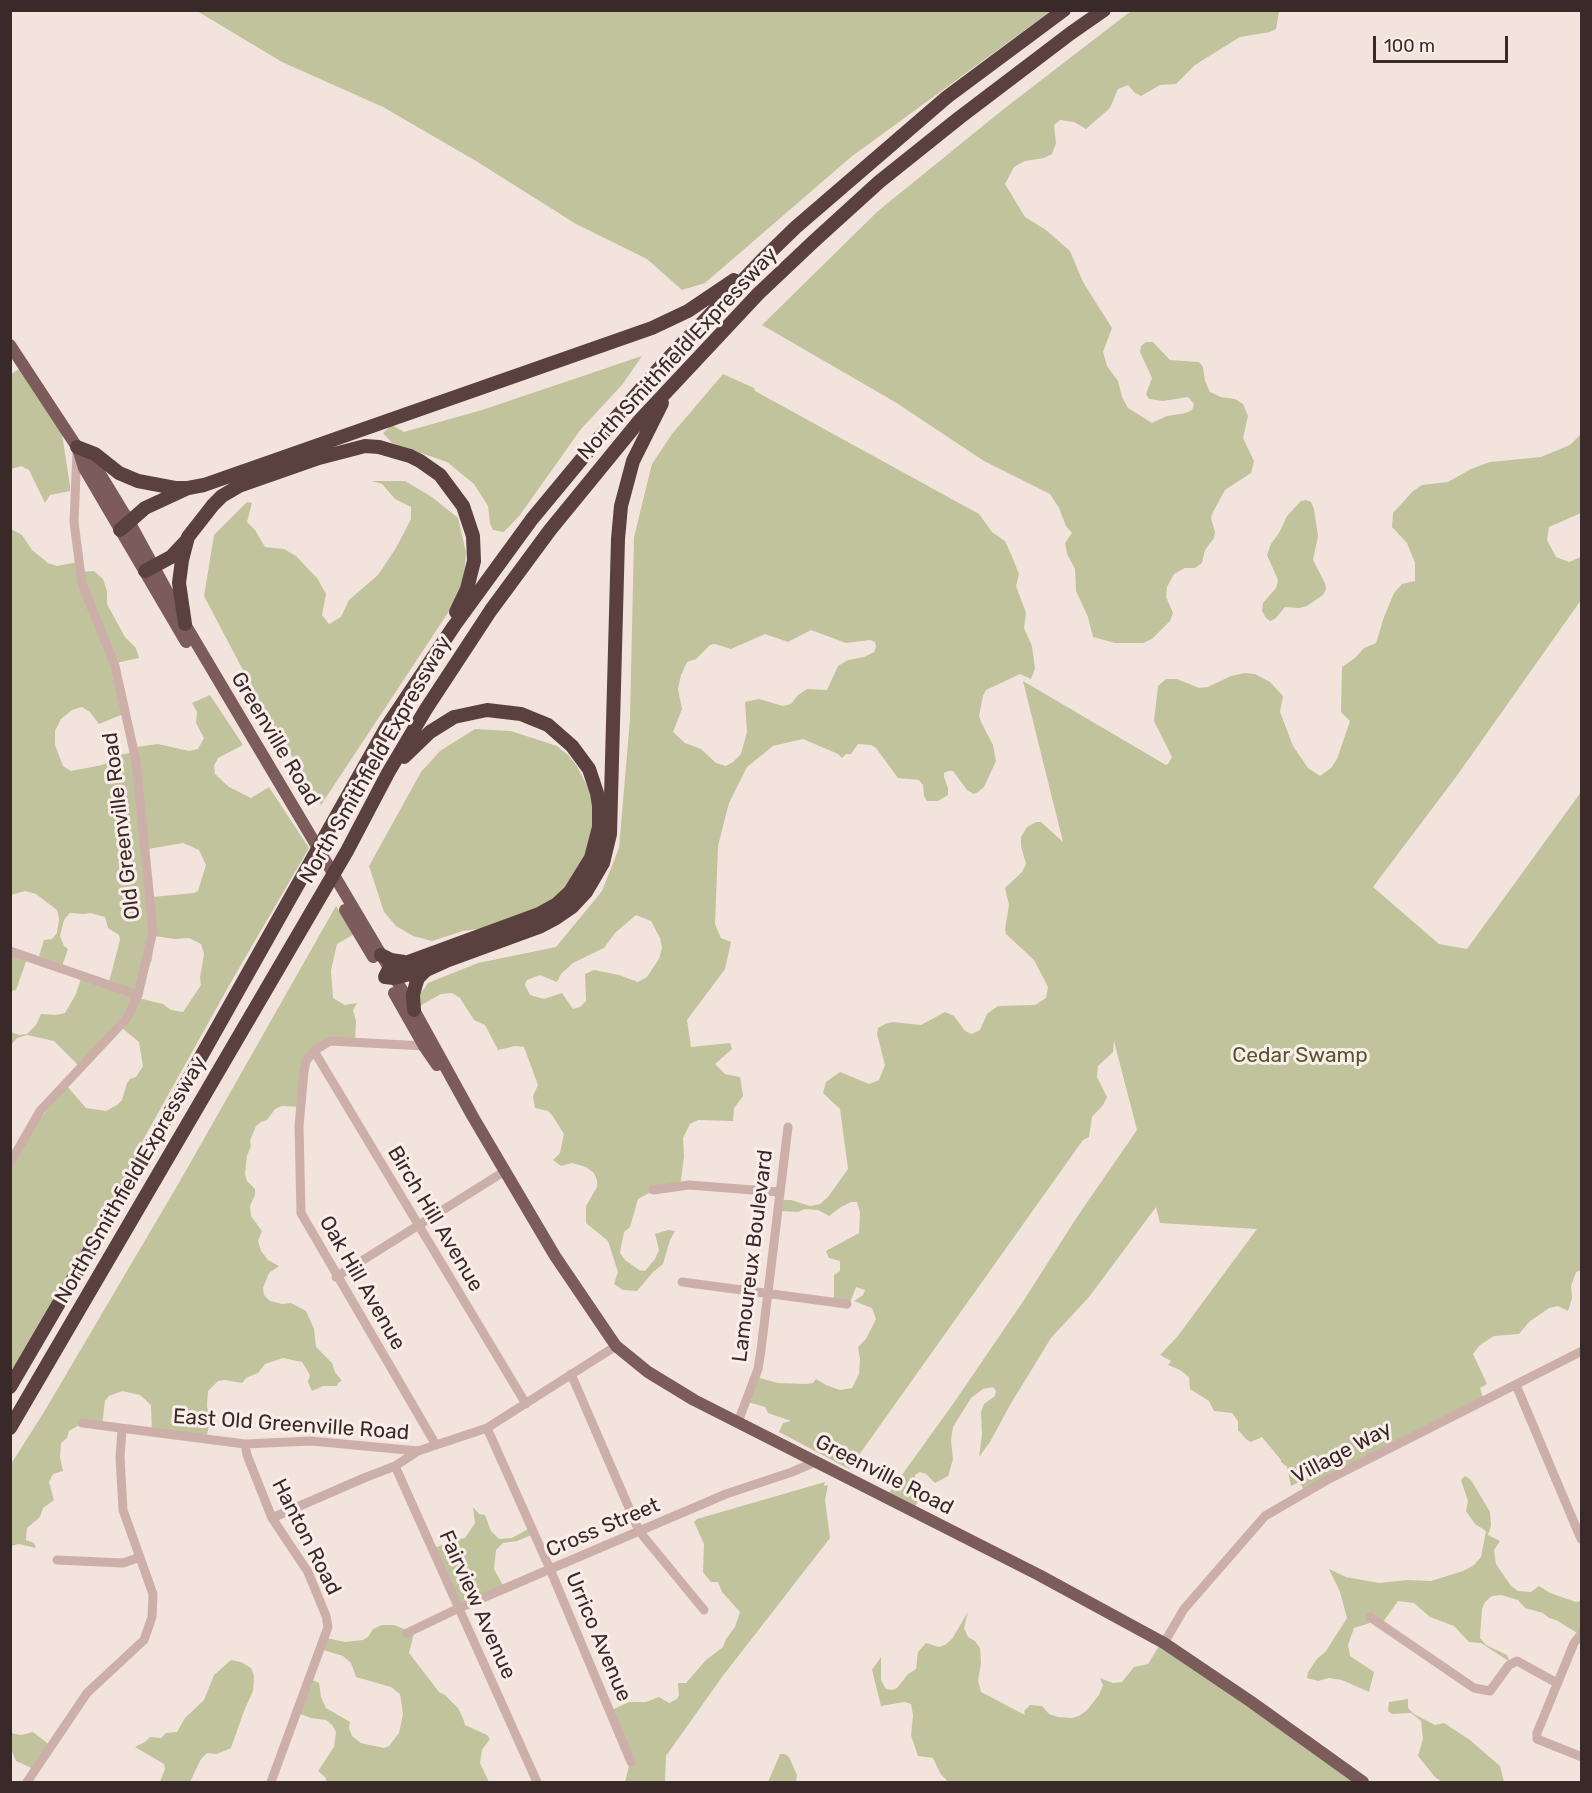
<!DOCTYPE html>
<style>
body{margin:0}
#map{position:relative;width:1592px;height:1793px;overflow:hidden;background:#f3e3dd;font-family:Rubik,sans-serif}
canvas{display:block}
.frame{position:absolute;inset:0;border:12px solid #392929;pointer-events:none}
.scale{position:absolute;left:1373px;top:36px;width:135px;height:27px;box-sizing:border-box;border:3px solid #392929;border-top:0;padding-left:8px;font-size:18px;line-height:21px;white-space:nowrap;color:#392929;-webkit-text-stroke:4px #faeeea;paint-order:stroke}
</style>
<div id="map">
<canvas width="1592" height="1793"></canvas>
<div class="frame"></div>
<div class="scale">100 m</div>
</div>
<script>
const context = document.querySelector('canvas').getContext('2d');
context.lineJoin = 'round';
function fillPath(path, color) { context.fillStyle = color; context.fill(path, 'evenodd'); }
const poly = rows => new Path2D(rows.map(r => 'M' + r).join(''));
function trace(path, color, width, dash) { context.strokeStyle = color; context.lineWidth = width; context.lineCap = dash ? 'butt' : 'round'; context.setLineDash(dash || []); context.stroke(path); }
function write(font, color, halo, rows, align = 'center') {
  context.font = font + ' Rubik,sans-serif'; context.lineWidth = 6; context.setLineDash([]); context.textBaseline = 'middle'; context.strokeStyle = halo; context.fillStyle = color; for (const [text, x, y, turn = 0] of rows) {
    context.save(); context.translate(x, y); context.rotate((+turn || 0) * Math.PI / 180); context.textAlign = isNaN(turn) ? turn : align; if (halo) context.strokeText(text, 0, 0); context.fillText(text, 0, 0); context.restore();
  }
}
fillPath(poly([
 [197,11,1051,11,851,157,705,283,682,290,647,259,576,224,476,161,383,107,282,62],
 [1131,11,1279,11,1276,29,1270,32,1240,37,1195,65,1176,84,1160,85,1141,96,1135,93,1128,85,1118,89,1110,108,1086,129,1074,122,1060,120,1054,125,1056,143,1052,154,1044,158,1025,161,1014,167,1005,184,1025,217,1046,230,1070,251,1083,282,1112,328,1103,352,1107,366,1118,381,1122,397,1128,408,1152,423,1167,416,1186,413,1192,410,1194,404,1188,397,1163,401,1149,399,1146,394,1152,378,1140,352,1141,346,1146,342,1153,342,1170,360,1199,362,1203,367,1205,381,1210,392,1221,397,1235,399,1243,404,1248,416,1243,438,1254,461,1251,473,1225,490,1213,512,1211,518,1215,532,1214,538,1205,550,1202,563,1195,568,1185,568,1174,574,1167,587,1166,597,1173,613,1170,621,1152,639,1143,643,1115,643,1093,637,1088,617,1076,591,1075,569,1067,554,1065,543,1072,533,1066,526,1059,508,1050,494,984,461,895,402,762,325,878,211,1005,108],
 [642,356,622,385,581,429,520,515,504,532,493,530,490,523,488,506,474,484,447,462,392,443,383,433,392,425,404,432,482,410],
 [24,366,62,434,70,486,70,491,50,495,45,503,29,470,21,466,11,469,11,374],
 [723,374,754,388,755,391,979,514,992,532,1005,541,1011,554,1019,574,1016,586,1026,613,1024,628,1032,646,1035,669,1031,679,1020,674,986,690,983,696,979,716,981,722,993,745,996,761,984,787,978,792,974,794,967,790,953,771,948,771,944,773,944,777,948,788,948,795,938,801,927,801,924,796,923,785,919,780,898,778,876,748,871,745,858,744,851,754,846,754,842,758,838,754,803,739,773,746,747,767,729,803,718,846,715,924,721,938,731,942,725,969,687,1020,691,1047,730,1043,732,1049,715,1064,725,1074,740,1077,743,1096,734,1108,733,1121,698,1120,690,1124,683,1138,684,1157,680,1186,653,1191,638,1199,630,1227,624,1232,620,1253,625,1260,639,1270,645,1271,655,1259,659,1250,655,1234,668,1230,675,1231,670,1240,663,1264,653,1272,637,1291,623,1290,614,1284,618,1272,608,1241,586,1223,586,1206,597,1187,597,1180,594,1173,586,1167,572,1163,561,1166,553,1160,560,1153,564,1134,552,1115,548,1111,535,1108,533,1096,538,1085,524,1047,515,1046,498,1050,485,1025,474,1020,460,998,452,993,441,994,416,1008,412,1006,428,983,478,963,556,947,602,891,619,848,630,719,634,537,652,464,672,434],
 [811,630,846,643,870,640,875,642,876,647,874,652,864,657,848,660,838,666,827,690,807,689,798,695,791,704,783,706,759,699,745,702,747,732,741,754,733,762,726,766,716,763,701,749,685,743,673,732,682,709,678,689,681,675,687,662,696,659,710,645,715,644,731,649,765,634,788,642],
 [636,915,651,921,660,938,662,948,659,959,647,977,638,982,619,975,594,970,585,974,586,1001,580,1007,573,1009,562,993,544,999,530,995,525,985,527,980,540,975,557,982,561,974,573,963,604,948,615,933],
 [1581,434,1581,513,1549,527,1547,540,1556,557,1569,562,1581,557,1581,600,1456,777,1373,887,1439,944,1467,949,1581,792,1582,1270,1576,1272,1571,1286,1572,1298,1568,1311,1558,1306,1549,1308,1529,1322,1519,1334,1494,1336,1480,1345,1473,1354,1487,1384,1480,1388,1483,1398,1304,1490,1299,1482,1291,1486,1287,1467,1281,1462,1281,1460,1262,1437,1251,1442,1247,1440,1238,1430,1238,1421,1232,1413,1214,1411,1209,1401,1190,1389,1189,1377,1180,1370,1168,1365,1171,1361,1160,1355,1177,1337,1257,1229,1160,1223,1156,1207,1089,1297,1051,1338,1010,1405,990,1442,979,1457,982,1435,981,1412,984,1404,995,1396,996,1391,993,1387,983,1389,971,1398,953,1427,951,1440,953,1459,948,1476,935,1483,926,1474,920,1472,915,1475,915,1480,923,1490,913,1511,886,1497,953,1404,1024,1300,1077,1217,1137,1130,1114,1041,1113,1052,1098,1066,1097,1077,1107,1097,1103,1105,1092,1117,1089,1137,1083,1140,849,1469,779,1432,783,1423,791,1421,768,1413,765,1407,748,1402,756,1377,778,1383,806,1384,813,1383,816,1379,826,1385,840,1390,852,1388,859,1374,860,1359,858,1347,866,1339,876,1319,872,1308,854,1301,863,1295,865,1290,856,1287,850,1303,834,1301,834,1275,840,1271,840,1261,829,1258,826,1251,859,1233,860,1212,857,1202,851,1202,841,1207,829,1216,818,1210,805,1209,798,1212,780,1211,780,1200,791,1200,810,1206,820,1204,828,1197,848,1169,840,1109,823,1093,826,1082,840,1072,869,1084,879,1080,885,1065,877,1034,878,1028,885,1024,892,1022,921,1025,945,1012,954,1016,965,1031,972,1034,980,1030,987,1014,998,1006,1035,1005,1046,998,1048,987,1034,960,1006,934,1005,929,1009,905,1005,888,1022,872,1026,864,1021,846,1021,837,1027,827,1036,822,1041,822,1063,842,1023,681,1166,765,1168,764,1172,757,1154,721,1158,686,1166,679,1177,679,1199,688,1208,687,1231,676,1245,673,1255,674,1270,682,1283,696,1280,712,1293,746,1308,768,1320,776,1331,768,1337,759,1350,721,1341,712,1342,667,1355,658,1364,648,1376,643,1384,617,1394,593,1402,584,1415,581,1415,563,1407,543,1392,527,1393,513,1413,491,1422,485,1448,482,1471,469,1490,462,1541,457,1570,445],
 [372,481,405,481,432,497,458,518,466,552,463,590,321,805,264,710,204,596,214,535,247,502,252,503,247,522,255,530,265,547,284,549,296,556,317,578,326,594,322,615,329,624,341,617,349,600,378,575,396,548,411,519,411,507,395,499,382,484],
 [1306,500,1311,502,1314,509,1318,536,1313,560,1325,583,1326,589,1323,595,1307,606,1299,608,1285,607,1275,619,1270,621,1266,618,1262,611,1263,603,1276,588,1278,580,1267,555,1271,544,1279,533,1287,516,1301,501],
 [11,529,22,535,32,550,48,563,57,566,78,562,82,572,94,571,103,579,107,591,107,604,125,637,136,648,139,658,116,663,126,713,99,724,90,712,82,707,72,710,61,719,55,731,55,745,63,766,71,771,102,765,109,762,114,756,135,752,136,747,158,744,189,751,198,749,204,738,196,723,197,712,192,703,210,695,243,745,218,758,214,766,215,774,229,787,251,798,269,787,309,848,231,982,138,1149,133,1164,11,1371,11,1150,15,1152,66,1085,86,1108,106,1111,117,1105,122,1100,127,1083,130,1079,136,1077,143,1066,139,1042,122,1028,80,1067,54,1041,27,1035,17,1038,12,1044,11,1049,11,1032,19,1035,27,1034,36,1025,41,1014,56,1015,65,1013,76,994,82,975,109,982,120,940,119,935,108,928,105,917,90,913,84,914,70,913,64,920,60,936,64,946,68,949,62,966,39,956,44,940,52,939,57,933,59,919,57,910,36,894,25,891,11,895],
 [183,843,199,850,206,865,198,891,194,893,153,897,148,849],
 [154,936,175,939,189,938,201,944,204,954,200,977,201,985,183,1012,171,1010,163,1004,138,998,152,959],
 [475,729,511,731,557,746,568,755,577,766,590,792,599,825,591,858,560,897,502,926,463,931,432,941,413,936,396,926,384,912,369,866,421,772,440,751],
 [336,906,354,934,337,944,331,970,333,998,345,1005,357,1003,353,1010,356,1021,355,1041,338,1041,311,1057,300,1107,282,1106,275,1109,267,1120,261,1122,256,1126,250,1141,251,1146,247,1156,245,1174,247,1181,255,1189,255,1195,250,1206,251,1216,262,1231,258,1241,261,1251,268,1260,279,1266,269,1273,263,1288,264,1295,270,1301,282,1304,291,1303,306,1311,314,1329,316,1347,332,1363,335,1372,342,1381,339,1382,337,1386,323,1386,312,1391,308,1382,310,1375,302,1362,283,1358,265,1364,258,1373,246,1378,242,1383,225,1380,218,1381,208,1391,207,1406,210,1420,206,1440,152,1433,151,1405,140,1395,122,1391,109,1396,105,1401,102,1426,81,1424,69,1431,67,1438,61,1443,60,1457,63,1471,53,1474,49,1482,54,1500,43,1508,40,1517,27,1528,26,1540,34,1543,36,1548,19,1544,11,1546,11,1464,44,1412,180,1181],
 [11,949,28,956,16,990,11,991],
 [1465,1476,1471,1480,1490,1512,1491,1526,1488,1535,1500,1541,1494,1550,1496,1564,1511,1586,1518,1591,1531,1592,1539,1586,1550,1593,1576,1602,1581,1601,1582,1636,1556,1620,1549,1618,1543,1613,1525,1608,1518,1600,1501,1595,1492,1596,1485,1602,1482,1609,1480,1638,1486,1645,1507,1655,1510,1662,1481,1643,1469,1642,1454,1626,1430,1617,1414,1603,1398,1601,1383,1622,1376,1621,1354,1628,1348,1645,1350,1656,1374,1672,1369,1692,1342,1680,1329,1678,1318,1681,1307,1678,1308,1672,1317,1659,1326,1651,1347,1618,1340,1592,1329,1569,1346,1577,1379,1583,1407,1580,1431,1581,1463,1571,1474,1565,1481,1557,1486,1531,1475,1524,1466,1511,1468,1501,1461,1480],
 [825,1482,824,1486,828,1485,825,1500,830,1538,722,1677,666,1756,665,1782,625,1782,631,1758,612,1710,629,1702,646,1702,659,1697,669,1703,677,1699,679,1695,678,1683,686,1683,706,1660,723,1647,726,1639,735,1627,740,1612,722,1592,718,1582,711,1582,703,1572,704,1544,694,1522,697,1519],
 [473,1507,479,1514,485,1515,491,1531,499,1539,512,1538,530,1528,534,1534,517,1541,503,1543,496,1550,494,1569,505,1589,461,1608,435,1548,451,1541,465,1538,475,1523],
 [968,1612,964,1628,968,1637,975,1641,980,1648,981,1663,978,1681,981,1692,1025,1715,1024,1711,1030,1705,1042,1706,1049,1714,1058,1717,1072,1718,1079,1716,1087,1710,1099,1695,1103,1685,1100,1678,1113,1683,1122,1682,1134,1667,1148,1664,1159,1646,1364,1782,948,1782,940,1773,933,1758,918,1756,911,1735,913,1715,911,1704,905,1702,881,1706,872,1670,881,1657,881,1680,886,1689,892,1690,897,1688,908,1674,916,1669,918,1652,926,1643,939,1647,945,1645,952,1639],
 [382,1625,394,1625,414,1633,409,1653,439,1692,445,1695,458,1708,463,1718,465,1725,487,1735,490,1739,482,1750,480,1763,489,1782,327,1782,325,1777,318,1771,334,1747,336,1732,332,1725,326,1720,311,1718,292,1711,306,1680,308,1678,319,1683,321,1697,326,1708,350,1722,349,1728,352,1736,361,1743,384,1748,389,1746,399,1733,403,1714,400,1694,391,1687,356,1677,351,1663,343,1656,317,1648,322,1637,345,1642,363,1640,368,1637,373,1629],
 [231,1660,241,1662,251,1668,254,1676,253,1691,244,1711,231,1748,217,1754,207,1753,201,1759,190,1782,160,1782,165,1769,164,1764,135,1747,145,1742,150,1737,161,1738,166,1733,177,1732,185,1718,204,1700,214,1675],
 [1408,1699,1408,1708,1414,1714,1435,1725,1444,1723,1470,1740,1500,1766,1504,1782,1442,1782,1435,1777,1418,1756,1423,1739,1421,1721,1411,1713,1392,1714,1388,1711,1389,1702],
 [33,1732,51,1746,36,1770,16,1761,11,1749,11,1733,21,1735],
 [780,1754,785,1754,789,1757,797,1775,796,1782,768,1782]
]), '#c1c39d');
trace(poly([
 [10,951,138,995],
 [424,1046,330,1041,314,1051,306,1061,304,1071,299,1126,301,1213,436,1445],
 [314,1051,526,1404],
 [10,1163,40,1111,127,1018,138,995,153,931,136,761,115,666,82,584,74,522,77,451],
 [653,1190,689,1185,779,1192],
 [336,1277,505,1171],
 [682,1282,847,1304],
 [571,1374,639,1531,704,1610],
 [1516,1385,1581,1539],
 [738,1422,758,1369,761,1350,788,1127],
 [82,1423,245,1444,311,1441,418,1451,487,1428,616,1346],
 [487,1428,550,1569,631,1762],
 [245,1444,247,1455,272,1518,308,1572,326,1616,328,1627,271,1782],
 [418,1451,395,1466,537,1782],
 [272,1518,364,1478,395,1466],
 [57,1560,123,1563,140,1557],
 [1370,1617,1474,1688,1490,1691,1509,1665,1517,1661,1557,1683],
 [407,1633,459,1608,726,1494,792,1472,815,1462],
 [1582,1633,1574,1643,1537,1733,1537,1739,1582,1757],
 [1164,1643,1184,1609,1265,1516,1327,1480,1582,1351],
 [27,1782,87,1693,144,1640,152,1617,153,1594,123,1510,120,1457,122,1430]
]), '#ccafa9', 9);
trace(poly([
 [10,345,77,447,93,462,130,523,185,624,414,1010,473,1117,555,1256,616,1346,648,1372,694,1400,1039,1575,1164,1643,1250,1701,1363,1782],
 [78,449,84,468,186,642],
 [345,910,373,957],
 [394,993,424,1046,437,1065]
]), '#7b5c5a', 12);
trace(poly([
 [77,447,95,454,119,473,138,481,175,488,188,488,204,485,652,328,688,311,734,280],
 [120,530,145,508,186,489],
 [145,571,171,557,186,541],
 [185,624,179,583,182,560,188,537,213,505,222,496,239,486,319,458,365,446,379,447,410,456,420,461,440,475,463,506,473,536,474,561,467,589,456,612],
 [404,757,430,732,454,717,487,710,521,714,548,725,572,746,589,769,597,793,599,806,599,827,591,858,570,892,557,904,539,914,389,969,385,977,394,978,426,970],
 [381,955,391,960,404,962],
 [414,1010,413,995,416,984,418,978,426,970,446,961,539,927,556,918,572,907,586,892,603,863,610,834,618,539,621,506,633,461,662,403],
 [10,1387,149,1149,386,728,454,626,532,519,619,414,661,366,763,259,796,227,947,97,1064,10],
 [10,1428,347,851,388,773,426,709,491,610,550,530,640,420,758,294,813,242,879,182,959,118,1071,33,1104,10]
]), '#5a4140', 14);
write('21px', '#392929', '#faeeea', [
 ["North Smithfield Expressway",678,354,-47],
 ["Greenville Road",275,739,59],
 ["North Smithfield Expressway",376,760,-60],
 ["Old Greenville Road",122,826,-97],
 ["North Smithfield Expressway",131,1180,-60],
 ["Birch Hill Avenue",435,1219,59],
 ["Lamoureux Boulevard",753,1256,-83],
 ["Oak Hill Avenue",362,1283,60],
 ["East Old Greenville Road",291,1425,4],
 ["Village Way",1342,1453,-28],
 ["Greenville Road",884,1475,27],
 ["Cross Street",603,1528,-23],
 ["Hanton Road",306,1537,63],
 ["Fairview Avenue",477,1605,66],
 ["Urrico Avenue",598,1637,67]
]);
write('21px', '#54572c', '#faeeea', [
 ["Cedar Swamp",1300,1056]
]);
</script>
